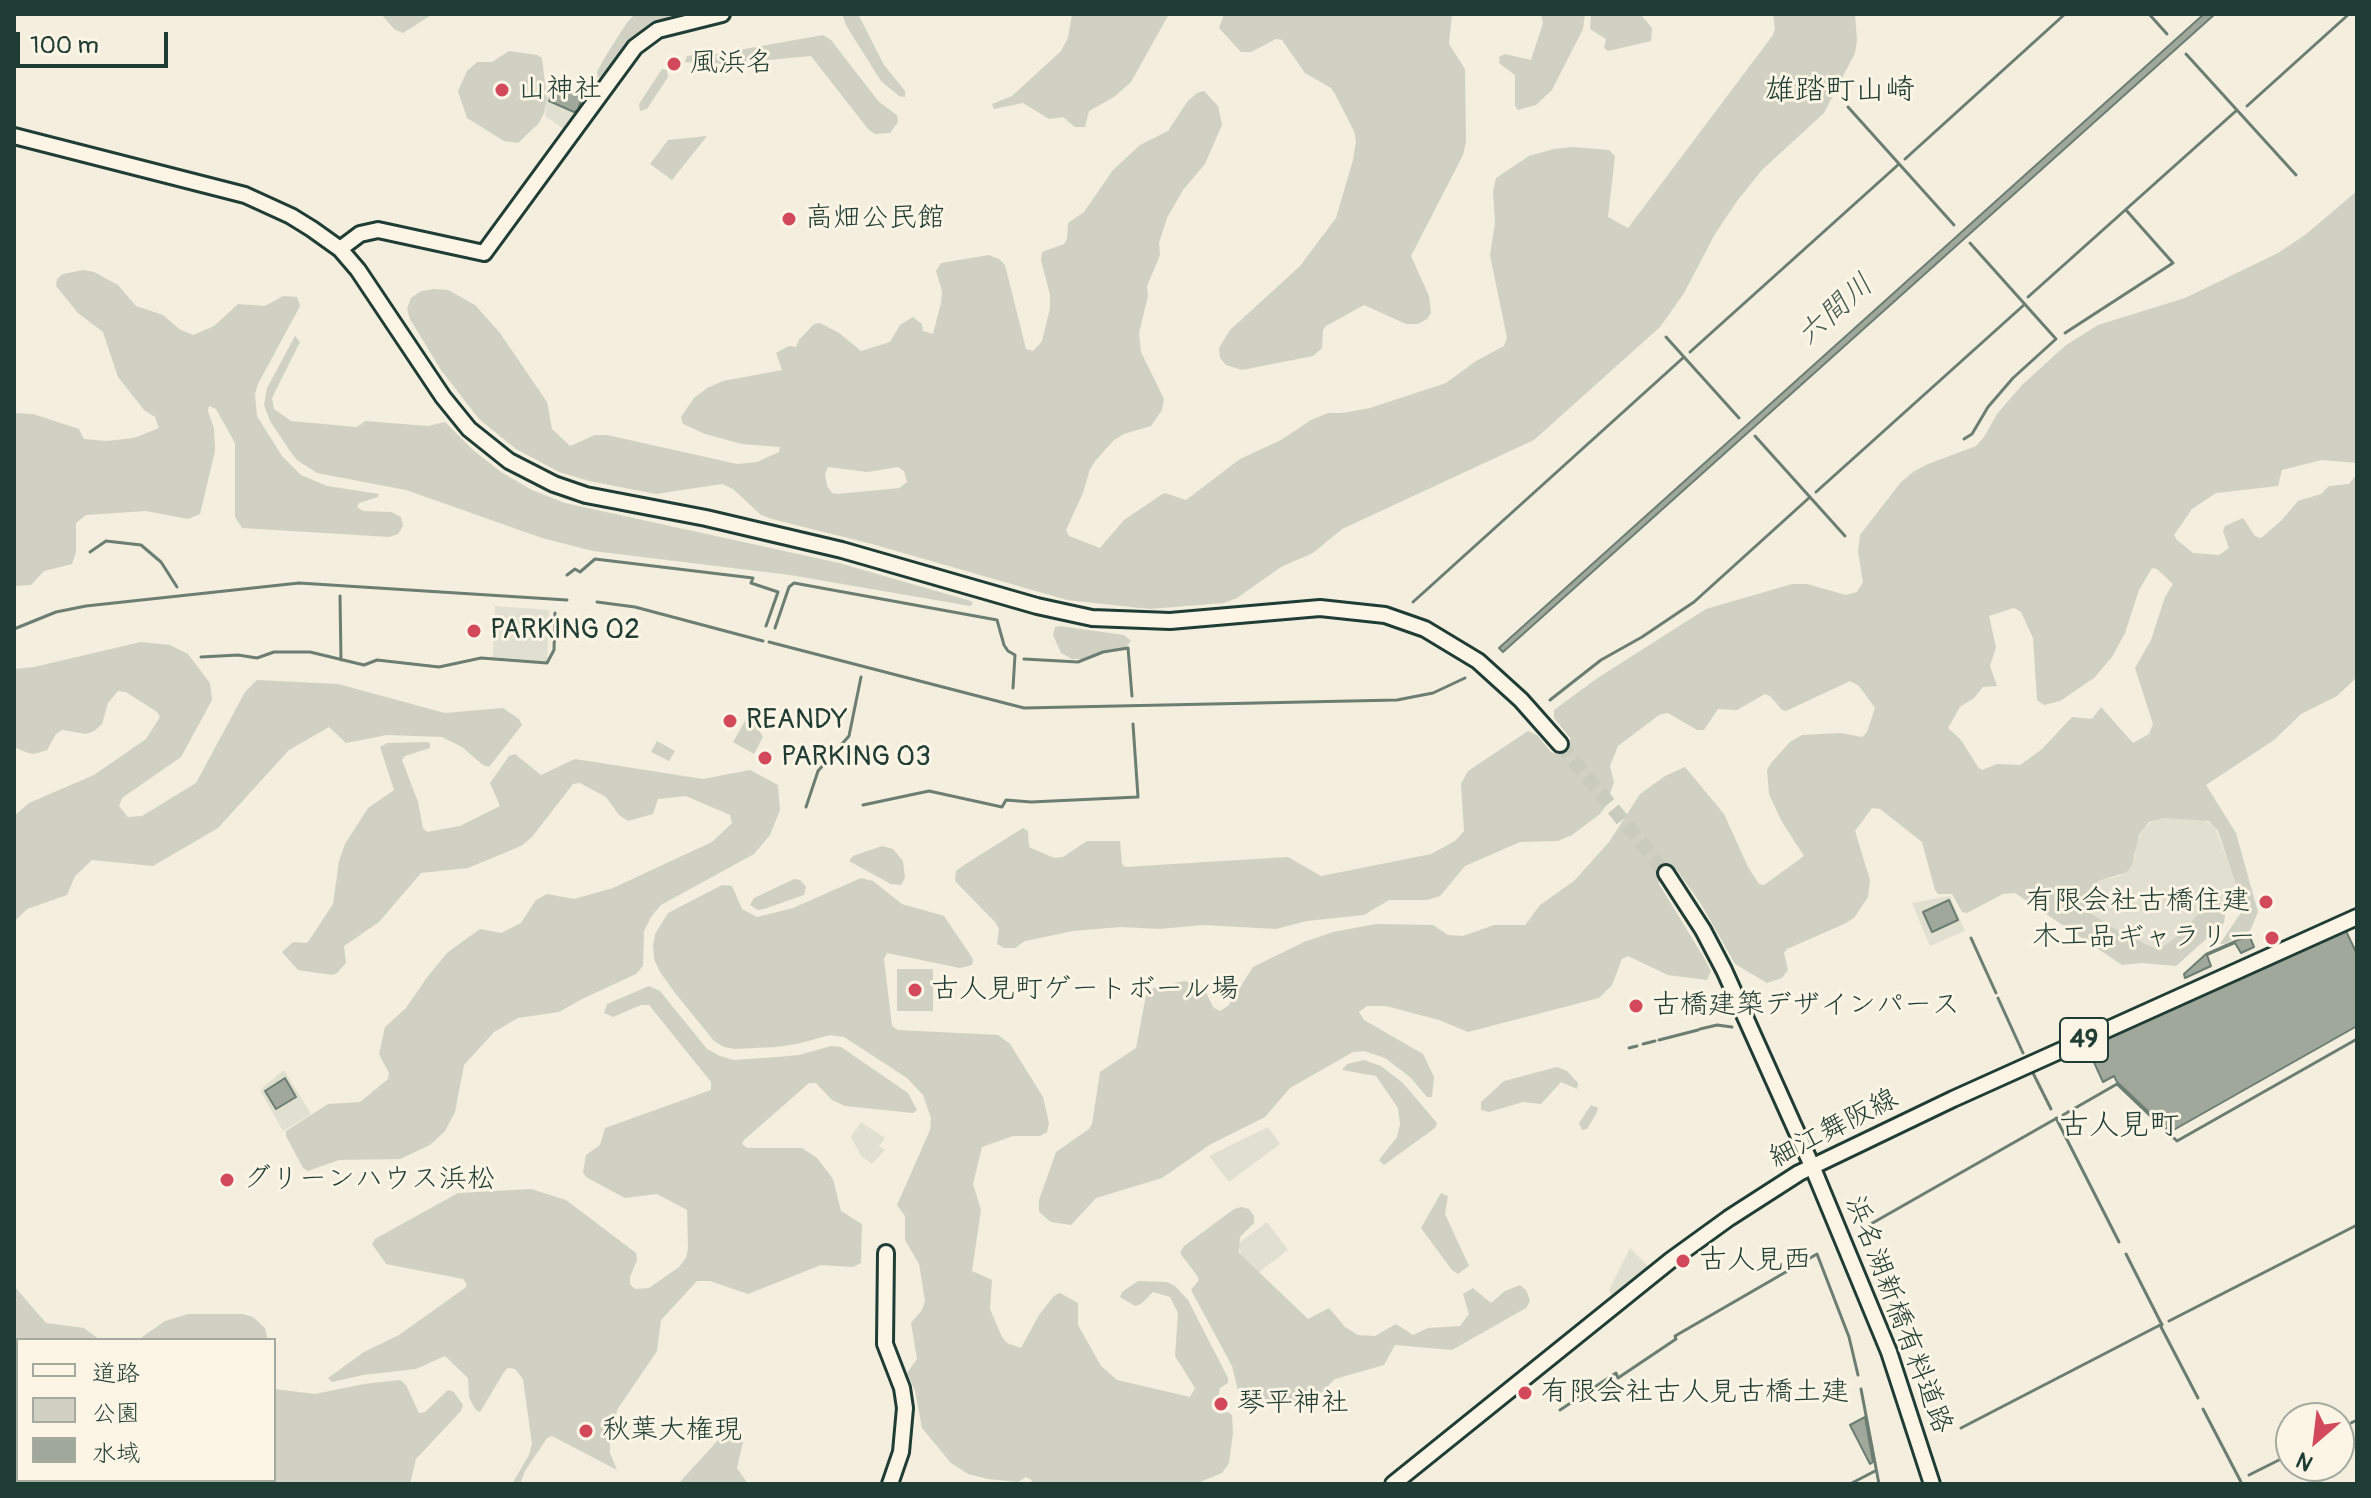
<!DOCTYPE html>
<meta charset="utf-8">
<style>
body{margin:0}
#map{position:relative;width:2371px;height:1498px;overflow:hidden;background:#f3eede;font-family:Pangolin,"Klee One",sans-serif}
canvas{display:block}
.frame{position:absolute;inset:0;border:16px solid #1f3d34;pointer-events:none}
.legend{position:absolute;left:16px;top:1338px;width:260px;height:144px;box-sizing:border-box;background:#fcf5e5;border:2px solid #a4ab9e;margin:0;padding:10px 14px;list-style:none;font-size:24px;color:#1f3d34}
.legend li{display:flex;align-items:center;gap:16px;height:40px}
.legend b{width:40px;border:2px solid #a4ab9e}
.north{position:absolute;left:2275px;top:1402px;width:80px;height:80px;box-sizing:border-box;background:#fcf5e5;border:2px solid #a4ab9e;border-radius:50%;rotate:208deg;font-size:22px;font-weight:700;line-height:32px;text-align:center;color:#1f3d34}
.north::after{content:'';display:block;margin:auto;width:28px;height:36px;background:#d1495b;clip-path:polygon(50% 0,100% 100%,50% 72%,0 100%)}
.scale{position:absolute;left:16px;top:32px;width:152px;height:36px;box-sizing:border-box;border:4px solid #1f3d34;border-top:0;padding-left:10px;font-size:24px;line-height:28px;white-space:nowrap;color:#1f3d34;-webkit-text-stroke:6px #fcf5e5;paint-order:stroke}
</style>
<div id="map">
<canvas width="2371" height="1498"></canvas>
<div class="frame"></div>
<ul class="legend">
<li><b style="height:10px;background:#fcf5e5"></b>道路</li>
<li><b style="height:22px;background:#d0d1c2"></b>公園</li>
<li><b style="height:22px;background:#a0a89b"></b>水域</li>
</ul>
<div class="north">N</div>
<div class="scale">100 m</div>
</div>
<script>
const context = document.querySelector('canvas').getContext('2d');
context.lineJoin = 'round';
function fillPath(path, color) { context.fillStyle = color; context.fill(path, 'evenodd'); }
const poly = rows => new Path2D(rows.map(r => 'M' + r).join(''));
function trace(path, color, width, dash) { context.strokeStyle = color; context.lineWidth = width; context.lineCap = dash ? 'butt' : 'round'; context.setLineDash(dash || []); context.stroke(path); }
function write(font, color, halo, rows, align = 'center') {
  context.font = font + ' Pangolin,"Klee One",sans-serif'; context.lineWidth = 6; context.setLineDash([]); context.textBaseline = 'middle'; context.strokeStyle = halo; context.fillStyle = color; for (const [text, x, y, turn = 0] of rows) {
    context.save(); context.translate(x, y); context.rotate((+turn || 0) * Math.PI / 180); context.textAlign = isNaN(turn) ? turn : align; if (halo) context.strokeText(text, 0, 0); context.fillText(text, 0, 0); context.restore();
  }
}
fillPath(poly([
 [550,78,584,94,585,106,567,131,545,116],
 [495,606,549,610,547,663,493,659],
 [2163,818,2203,820,2214,825,2244,903,2226,907,2221,903,2212,902,2181,933,2166,945,2155,948,2125,935,2095,917,2090,913,2088,902,2091,887,2099,881,2120,876,2135,857,2136,843,2145,827,2156,819],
 [1950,896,1965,931,1930,946,1912,903],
 [284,1070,311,1114,283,1131,261,1092,262,1088],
 [861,1122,885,1138,879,1146,885,1150,872,1164,861,1156,851,1137],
 [1268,1127,1280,1144,1229,1182,1209,1156],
 [1267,1222,1288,1250,1259,1272,1241,1256,1239,1243],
 [1630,1248,1650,1268,1614,1297,1609,1290]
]), '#e1dfd0');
fillPath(poly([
 [381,14,433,14,403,33,394,29],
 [635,14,692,14,666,20,646,29,630,43,609,72,598,78,597,72,605,57,626,24],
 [842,14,858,14,884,65,905,91,905,97,899,96,881,81,847,27],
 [1072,14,1169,14,1131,82,1114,97,1089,111,1085,127,1075,127,1063,117,1049,119,1023,103,994,109,992,104,1012,96,1061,51,1068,38],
 [1224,14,1452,14,1449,44,1465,69,1466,142,1463,155,1411,256,1429,296,1431,313,1427,319,1418,324,1406,324,1364,305,1326,326,1323,330,1322,348,1313,356,1242,370,1226,365,1220,358,1219,348,1230,330,1300,266,1336,218,1353,160,1356,141,1354,131,1335,94,1331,88,1305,73,1282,40,1276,39,1251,52,1241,52,1219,28],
 [1541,14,1585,14,1583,29,1552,90,1536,105,1518,110,1515,106,1515,75,1500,64,1499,57,1505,54,1531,60,1543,23],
 [1591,14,1640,14,1652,28,1651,41,1608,51,1604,48,1606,39,1590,29],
 [1773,14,1855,14,1857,40,1855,53,1824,113,1762,170,1737,201,1715,234,1684,293,1660,327,1534,440,1342,529,1313,553,1281,567,1237,598,1224,603,1149,609,1067,600,872,544,772,519,761,515,733,489,722,484,656,494,589,481,559,472,516,449,479,419,441,370,410,319,407,309,411,298,421,291,434,289,448,290,475,305,500,333,547,402,552,429,570,446,595,435,607,435,737,464,757,462,779,452,780,447,742,444,705,434,683,424,681,417,694,398,707,388,723,381,782,370,776,353,789,346,796,347,799,340,814,324,820,323,839,333,861,351,890,342,900,325,913,317,922,324,923,331,933,334,941,303,942,291,936,271,941,263,989,255,999,259,1005,265,1026,349,1033,351,1042,341,1050,308,1050,295,1041,260,1042,252,1064,244,1067,239,1068,223,1084,212,1113,170,1140,145,1168,131,1187,102,1197,93,1204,91,1218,106,1222,125,1205,164,1183,190,1167,218,1159,243,1160,255,1147,286,1148,296,1139,333,1141,352,1164,399,1162,410,1151,426,1124,434,1114,440,1096,460,1090,469,1083,493,1066,530,1069,536,1100,548,1124,520,1161,495,1165,493,1186,500,1240,459,1281,440,1311,420,1328,413,1342,413,1370,408,1446,383,1476,361,1504,346,1507,338,1490,255,1495,223,1493,191,1496,178,1529,156,1554,149,1572,147,1609,150,1615,156,1608,217,1628,228,1773,35,1775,28],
 [828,467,867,472,898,467,904,471,907,482,899,488,837,494,832,493,827,486,825,474],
 [823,35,831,40,879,102,897,115,898,122,890,133,875,134,868,129,811,56,714,65,685,62,687,56,717,54],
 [509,51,537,55,542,58,547,100,544,113,539,123,518,143,504,141,467,118,458,91,467,71,477,62,492,62],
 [662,69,667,70,668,77,647,109,640,111,639,104],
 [707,136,672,180,650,164,668,140],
 [2357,191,2357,463,2322,460,2282,470,2278,486,2216,493,2192,509,2174,535,2177,540,2193,553,2219,555,2229,548,2223,531,2225,526,2243,518,2255,536,2261,538,2281,521,2298,501,2321,494,2329,486,2349,484,2357,474,2357,677,2337,696,2301,714,2274,740,2206,785,2236,833,2258,912,2250,931,2224,944,2220,944,2244,908,2218,831,2209,821,2163,818,2149,822,2139,835,2132,865,2127,872,2099,881,2091,887,2088,902,2090,913,2125,935,2155,948,2166,945,2181,933,2207,905,2213,902,2221,903,2226,907,2224,923,2176,966,2141,963,2122,965,2015,893,2003,894,1967,913,1962,912,1952,894,1938,894,1935,890,1922,842,1880,809,1872,808,1855,831,1870,880,1868,897,1854,918,1844,924,1787,949,1784,953,1788,970,1782,978,1767,983,1735,964,1701,904,1676,869,1660,880,1659,884,1703,956,1711,971,1707,980,1668,975,1628,956,1622,959,1612,985,1599,998,1468,1032,1439,1020,1386,1006,1367,1006,1359,1012,1364,1020,1423,1054,1434,1077,1432,1097,1427,1097,1410,1077,1385,1058,1364,1051,1353,1052,1290,1088,1265,1117,1211,1144,1162,1178,1096,1198,1071,1225,1051,1222,1039,1212,1039,1200,1056,1152,1089,1129,1092,1124,1100,1072,1136,1048,1147,990,1184,981,1198,984,1205,990,1213,1007,1220,1011,1228,1006,1253,967,1304,942,1333,932,1376,924,1433,925,1448,935,1463,936,1494,925,1525,925,1540,905,1574,881,1609,842,1640,794,1665,776,1685,767,1724,814,1748,867,1759,884,1764,885,1804,856,1782,822,1769,794,1767,770,1771,763,1790,742,1802,735,1841,733,1862,737,1867,732,1875,708,1859,686,1850,681,1786,711,1782,710,1770,696,1765,694,1737,710,1718,709,1704,730,1697,730,1668,713,1659,715,1618,746,1610,766,1614,782,1607,804,1600,814,1572,835,1558,841,1520,842,1465,866,1440,896,1427,900,1389,900,1364,915,1307,921,1276,929,1203,925,1160,929,1121,927,1073,931,1025,941,1015,948,1004,948,997,944,999,929,995,922,955,881,956,871,964,865,1023,828,1028,831,1029,847,1054,858,1063,857,1087,841,1120,841,1122,864,1125,867,1288,857,1321,876,1431,854,1455,841,1464,831,1461,784,1468,771,1528,731,1537,735,1551,752,1555,753,1571,739,1554,718,1554,710,1599,677,1706,609,1792,584,1807,584,1846,595,1857,592,1863,582,1858,552,1860,535,1901,482,1913,472,1928,464,1976,446,1984,437,1997,414,2022,385,2066,345,2098,325,2185,298,2278,253,2305,235],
 [2152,568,2157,569,2173,584,2165,597,2151,640,2135,668,2153,724,2149,734,2133,743,2101,707,2092,719,2072,717,2041,750,2020,765,1997,764,1982,770,1978,767,1961,740,1948,728,1960,707,1974,698,1983,687,1997,686,1990,666,1996,647,1989,616,2014,608,2021,612,2033,638,2037,700,2044,705,2060,701,2094,678,2112,657,2125,633,2139,590],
 [83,270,94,272,118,285,136,306,163,315,179,329,193,335,214,326,238,304,265,306,283,296,297,297,300,306,258,384,255,394,257,416,282,456,301,475,327,486,379,494,378,497,359,503,357,507,363,511,391,512,401,517,403,526,398,534,389,537,242,528,235,517,235,443,216,409,209,406,208,411,214,428,215,451,200,514,188,519,146,511,86,515,76,523,76,552,72,564,44,571,31,585,14,586,14,413,33,414,79,429,84,439,107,441,134,438,159,428,155,417,144,410,118,377,103,332,78,313,56,286,57,279,63,274],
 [295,336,300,342,272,398,274,409,291,421,357,427,365,421,428,426,445,422,473,450,501,472,532,490,565,503,839,563,971,601,973,604,970,606,790,575,593,551,542,538,406,490,317,473,297,460,290,451,270,421,264,405,267,388],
 [1060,626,1124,635,1131,641,1125,648,1102,651,1082,659,1072,659,1061,653,1053,635,1055,627],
 [141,642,170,645,188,654,210,683,212,700,181,757,122,798,119,806,128,817,142,816,196,783,245,692,257,680,338,684,445,713,503,708,519,719,522,725,489,767,483,765,462,747,442,737,387,735,346,743,329,727,289,750,218,828,153,866,92,860,75,876,67,895,27,909,14,922,14,816,29,803,94,775,146,739,160,717,157,712,126,692,118,691,108,703,102,724,94,731,86,734,62,730,56,734,47,750,34,754,28,753,14,747,14,669,34,667],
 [749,714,763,737,754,754,733,742],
 [657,741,675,751,669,761,651,752],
 [427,742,430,743,430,748,405,756,402,760,418,802,423,828,427,832,460,826,500,806,490,783,509,756,515,754,541,775,575,759,703,779,750,770,778,785,780,810,770,835,754,854,661,905,651,917,644,931,643,966,636,974,582,999,559,1012,518,1018,494,1032,464,1065,455,1112,445,1131,430,1145,400,1159,339,1160,308,1171,303,1168,286,1136,286,1131,328,1104,360,1102,388,1079,389,1073,379,1054,385,1027,406,1008,428,976,448,952,480,929,501,933,521,923,536,900,547,894,574,899,613,888,712,842,732,823,730,815,686,796,658,799,653,814,628,821,619,815,606,797,580,783,573,784,532,837,521,846,468,868,421,873,379,922,344,946,346,963,337,973,332,975,298,970,282,952,293,942,307,943,310,939,333,904,339,861,345,844,368,808,394,790,380,747,387,743],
 [882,846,893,849,903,861,905,878,901,885,891,884,849,861,853,856],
 [861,878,873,881,902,904,944,916,973,959,972,965,960,968,887,953,884,959,892,1026,898,1030,998,1035,1010,1044,1043,1097,1049,1123,1047,1132,1040,1136,1013,1136,982,1147,973,1184,981,1210,972,1271,992,1280,990,1309,1002,1337,1007,1343,1021,1348,1039,1315,1054,1296,1060,1293,1078,1303,1078,1325,1101,1366,1117,1380,1190,1397,1195,1388,1175,1356,1178,1313,1170,1297,1153,1292,1141,1304,1135,1306,1120,1297,1122,1292,1138,1281,1167,1282,1175,1286,1188,1300,1228,1378,1228,1383,1220,1388,1217,1405,1232,1415,1233,1433,1229,1463,1222,1473,1195,1484,1030,1484,1032,1480,1026,1477,1018,1482,988,1479,968,1474,951,1463,922,1428,915,1391,907,1373,917,1359,911,1323,922,1310,925,1301,919,1264,905,1240,905,1216,897,1205,930,1130,931,1118,923,1095,907,1078,844,1037,830,1035,797,1044,776,1047,735,1049,724,1047,714,1041,675,993,660,972,654,959,653,946,655,934,668,913,722,885,732,886,742,909,757,917,793,908],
 [794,879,800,880,806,887,804,895,764,909,758,910,750,905,754,898],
 [897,969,933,969,933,1011,897,1011],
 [649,986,660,991,707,1049,720,1056,734,1060,777,1057,799,1055,831,1046,841,1047,908,1093,917,1110,913,1113,845,1106,832,1100,816,1083,809,1083,744,1140,742,1144,747,1148,802,1148,817,1158,833,1179,841,1211,862,1224,861,1263,853,1267,821,1265,748,1294,710,1281,697,1281,661,1320,657,1351,617,1410,610,1444,610,1453,617,1470,552,1436,547,1438,525,1471,520,1484,512,1484,529,1455,532,1444,523,1379,515,1369,508,1368,504,1372,480,1412,475,1409,469,1397,468,1378,445,1356,416,1369,363,1375,332,1382,328,1378,364,1352,399,1335,465,1288,467,1285,463,1279,386,1264,372,1244,375,1239,458,1193,531,1189,566,1200,636,1253,637,1260,630,1277,630,1284,635,1289,649,1288,679,1267,686,1258,688,1248,687,1210,657,1194,625,1198,586,1177,583,1172,586,1155,600,1145,605,1128,711,1090,711,1082,649,1005,641,1005,613,1017,604,1013,607,1004],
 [1364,1060,1381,1066,1403,1083,1437,1123,1435,1128,1384,1165,1379,1160,1397,1137,1400,1124,1398,1108,1376,1076,1342,1070,1347,1064],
 [1557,1067,1567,1071,1578,1083,1577,1089,1561,1082,1541,1104,1523,1102,1489,1112,1481,1110,1481,1102,1504,1081],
 [1591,1105,1598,1108,1596,1114,1587,1129,1582,1130,1579,1123],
 [1441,1193,1448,1196,1445,1214,1469,1266,1458,1274,1452,1270,1421,1228],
 [1241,1207,1249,1209,1254,1216,1254,1223,1240,1237,1239,1253,1308,1319,1329,1308,1345,1327,1358,1335,1375,1336,1396,1324,1413,1335,1428,1328,1460,1326,1469,1314,1463,1294,1473,1288,1491,1303,1505,1291,1520,1285,1526,1290,1530,1301,1526,1308,1452,1350,1395,1345,1384,1365,1335,1379,1308,1406,1246,1403,1240,1399,1232,1366,1191,1290,1199,1280,1198,1277,1180,1253,1184,1246,1234,1209],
 [14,1286,46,1323,84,1328,100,1340,18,1340,18,1343,14,1341],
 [188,1314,243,1314,253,1317,265,1328,268,1340,138,1340,165,1321],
 [400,1380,406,1385,419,1413,425,1412,448,1390,454,1392,463,1405,461,1411,416,1459,410,1484,269,1484,267,1480,274,1480,274,1389,315,1394,364,1384],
 [730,1430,738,1432,743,1442,737,1468,748,1484,678,1484,721,1437]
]), '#d0d1c2');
const water = poly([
 [2204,14,2215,14,1503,652,1499,648,2204,14],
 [557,85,582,96,578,110,574,112,549,101,557,85],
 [1949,900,1958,920,1932,932,1923,912,1949,900],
 [2345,929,2357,954,2357,1026,2170,1132,2117,1082,2114,1076,2103,1082,2087,1047,2103,1040,2103,1038,2345,929],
 [2249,935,2254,947,2241,953,2235,943,2207,955,2211,966,2185,978,2184,974,2206,954,2249,935],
 [285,1078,296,1097,276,1109,265,1091,285,1078],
 [1865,1417,1873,1462,1870,1464,1850,1425,1865,1417]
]);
fillPath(water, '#a0a89b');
trace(water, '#6c7d72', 2);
trace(poly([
 [2149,14,2167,34],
 [2186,54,2296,175],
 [2247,106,2349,14],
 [1848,107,1954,225],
 [1905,159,2065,14],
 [2028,297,2237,110],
 [2065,333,2173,263,2126,210],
 [1666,337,1739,418],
 [1690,352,1899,164],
 [1755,436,1845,536],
 [1964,439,1972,434,1988,407,2013,378,2056,339,1970,243],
 [1816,492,2025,304],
 [90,552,106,541,141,545,161,562,177,587],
 [567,575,575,569,580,572,595,559,753,578,751,583,778,592,766,626],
 [340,596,341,660],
 [597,602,635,607,763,641],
 [1413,602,1684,357],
 [775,628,789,587,794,583,997,620,1004,645,1008,651,1015,655,1013,688],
 [14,629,56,612,86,606,299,583,567,600],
 [769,642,1024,708,1397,700,1433,693,1465,678],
 [201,657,238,655,257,658,274,652,310,652,364,665,377,660,439,667,481,658,547,663,554,650,555,613],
 [1024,659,1078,662,1103,652,1128,648,1132,696],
 [1550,700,1601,660,1642,637,1694,602,1810,497],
 [863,805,929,791,1002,807,1006,800,1031,802,1138,797,1133,724],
 [806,807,818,771,849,736,861,677],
 [1971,938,1996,993],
 [1998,998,2023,1053],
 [1700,1029,1717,1025,1732,1027],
 [1659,1040,1698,1030],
 [1643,1044,1655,1041],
 [1629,1048,1637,1046],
 [2033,1073,2051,1109],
 [2063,1115,2117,1084,2177,1141,2357,1039],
 [2056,1118,2119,1242],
 [1862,1229,2057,1118],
 [2126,1254,2162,1325],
 [2169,1321,2357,1225],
 [2160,1325,2198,1398],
 [1861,1389,1879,1484],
 [2203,1409,2241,1482],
 [1560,1410,1616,1373,1618,1378,1676,1339,1675,1336,1817,1254,1849,1337,1858,1375],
 [1961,1428,2162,1324],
 [2339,1429,2357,1420],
 [2249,1475,2291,1454],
 [1850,1484,1875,1471]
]), '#6c7d72', 3);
trace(poly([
 [1560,744,1666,873]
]), '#c9cbbc', 14, [14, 7]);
const secondary = poly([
 [14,136,245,195,291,216,312,229,340,249,358,270,443,397,469,429,509,461,554,484,586,495,706,518,842,550,1037,606,1092,618,1170,621,1320,608,1385,615,1425,629,1478,661,1521,700,1560,744],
 [340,249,360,234,378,230,484,253,635,47,658,30,722,14],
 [1666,873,1703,930,1724,970,1812,1166,1889,1352,1932,1484],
 [886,1253,885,1344,902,1388,905,1408,901,1452,890,1484],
 [14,1399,18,1402],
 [95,1480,100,1484]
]);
const primary = poly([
 [1393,1484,1671,1260,1729,1218,1799,1173,1953,1099,2357,917]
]);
trace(secondary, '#1f3d34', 20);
trace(primary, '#1f3d34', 20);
trace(secondary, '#fcf5e5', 14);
trace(primary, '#fcf5e5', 14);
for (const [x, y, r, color] of [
 [674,64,8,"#d1495b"],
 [502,90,8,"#d1495b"],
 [789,219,8,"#d1495b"],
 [474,631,8,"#d1495b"],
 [730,721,8,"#d1495b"],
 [765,758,8,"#d1495b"],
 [2266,902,8,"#d1495b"],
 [2272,938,8,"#d1495b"],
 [915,990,8,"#d1495b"],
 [1636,1006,8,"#d1495b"],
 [227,1180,8,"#d1495b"],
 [1683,1261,8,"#d1495b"],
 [1525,1393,8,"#d1495b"],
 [1221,1404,8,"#d1495b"],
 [586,1431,8,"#d1495b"]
]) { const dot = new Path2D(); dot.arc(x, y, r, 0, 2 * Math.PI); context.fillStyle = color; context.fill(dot); trace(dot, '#fcf5e5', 3); }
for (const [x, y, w] of [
 [2084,1040,48]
]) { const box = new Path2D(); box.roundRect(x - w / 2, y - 22, w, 44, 6); context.fillStyle = '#fcf5e5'; context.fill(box); trace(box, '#1f3d34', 2); }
write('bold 26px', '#1f3d34', null, [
 ["49",2084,1040]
]);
write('28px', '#1f3d34', '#fcf5e5', [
 ["風浜名",690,64],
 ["山神社",518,90],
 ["高畑公民館",805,219],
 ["PARKING 02",490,631],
 ["REANDY",746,721],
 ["PARKING 03",781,758],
 ["有限会社古橋住建",2250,902,"right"],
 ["木工品ギャラリー",2256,938,"right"],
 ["古人見町ゲートボール場",931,990],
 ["古橋建築デザインパース",1652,1006],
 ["グリーンハウス浜松",243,1180],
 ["古人見西",1699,1261],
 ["有限会社古人見古橋土建",1541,1393],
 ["琴平神社",1237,1404],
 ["秋葉大権現",602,1431]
], 'left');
write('28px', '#1f3d34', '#fcf5e5', [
 ["細江舞阪線",1834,1129,-27],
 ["浜名湖新橋有料道路",1898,1315,69]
]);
write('30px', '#1f3d34', '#fcf5e5', [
 ["雄踏町山崎",1840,91],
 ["古人見町",2119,1126]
]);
write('italic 30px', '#465d53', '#fcf5e5', [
 ["六間川",1836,311,-42]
]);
</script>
